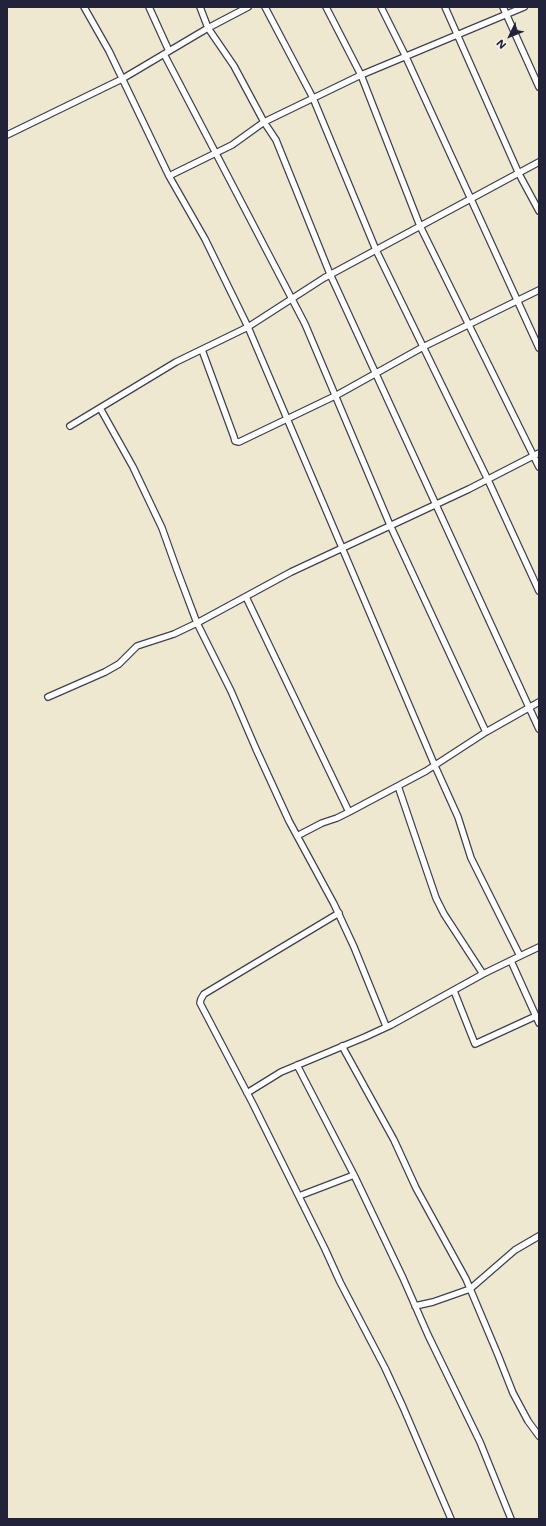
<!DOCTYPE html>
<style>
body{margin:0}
#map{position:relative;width:546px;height:1526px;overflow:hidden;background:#efe8d0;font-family:Mali,sans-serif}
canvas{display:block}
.frame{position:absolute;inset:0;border:8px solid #22223b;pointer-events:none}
.north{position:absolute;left:490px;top:16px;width:40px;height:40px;-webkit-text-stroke:3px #f7f3e8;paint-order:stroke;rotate:227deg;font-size:11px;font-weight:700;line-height:16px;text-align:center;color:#22223b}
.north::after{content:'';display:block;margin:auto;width:14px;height:18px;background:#22223b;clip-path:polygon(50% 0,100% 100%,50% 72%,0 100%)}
</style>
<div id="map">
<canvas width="546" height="1526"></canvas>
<div class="frame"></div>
<div class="north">N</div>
</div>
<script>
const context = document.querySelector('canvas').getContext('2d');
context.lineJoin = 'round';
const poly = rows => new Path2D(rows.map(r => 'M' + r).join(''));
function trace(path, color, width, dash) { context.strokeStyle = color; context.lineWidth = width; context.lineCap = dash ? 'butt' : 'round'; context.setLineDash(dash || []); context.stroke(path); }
const minor = poly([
 [84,7,109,51,169,176,205,239,248,327,435,766,458,817,471,858,520,956,483,974,391,1025,365,1037,281,1072,247,1093],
 [149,7,169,51],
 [200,7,208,28,234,66,264,122,276,140,330,274,539,729],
 [265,7,313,98,376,250,488,480,539,591],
 [326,7,361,75,420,226,539,467],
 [381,7,405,55,539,348],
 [445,7,519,174,539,211],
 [503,7,539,87],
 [164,54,305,324,390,525,486,732],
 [7,135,122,79,208,28,248,7],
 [169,176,232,145,264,122,361,75,524,7],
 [202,350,234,437,235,441,239,442,337,395,423,347,539,290],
 [100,408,133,467,162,528,177,570,197,623,231,691,256,749,289,821,334,904,354,947,386,1026],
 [70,426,176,362,248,327,324,278,539,162],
 [246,597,349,812],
 [48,697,105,672,119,664,137,646,174,634,197,623,291,572,469,489,539,453],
 [398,786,436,898,444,914,483,974],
 [297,836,322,823,337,818,349,812,426,771,486,732,539,702],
 [339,913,204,994,201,999,200,1003,253,1104,325,1249,340,1282,385,1368,403,1407,451,1519],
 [520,956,539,947],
 [511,961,539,1023],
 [454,991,475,1044,536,1016],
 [342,1046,394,1140,416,1188,466,1279,498,1355,513,1393,528,1421,539,1436],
 [297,1065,354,1175,403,1278,428,1335,480,1442,511,1519],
 [299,1196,354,1175],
 [415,1306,433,1302,470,1289,515,1250,539,1236]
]);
trace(minor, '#414051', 8);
trace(minor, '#fff', 5.5);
</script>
